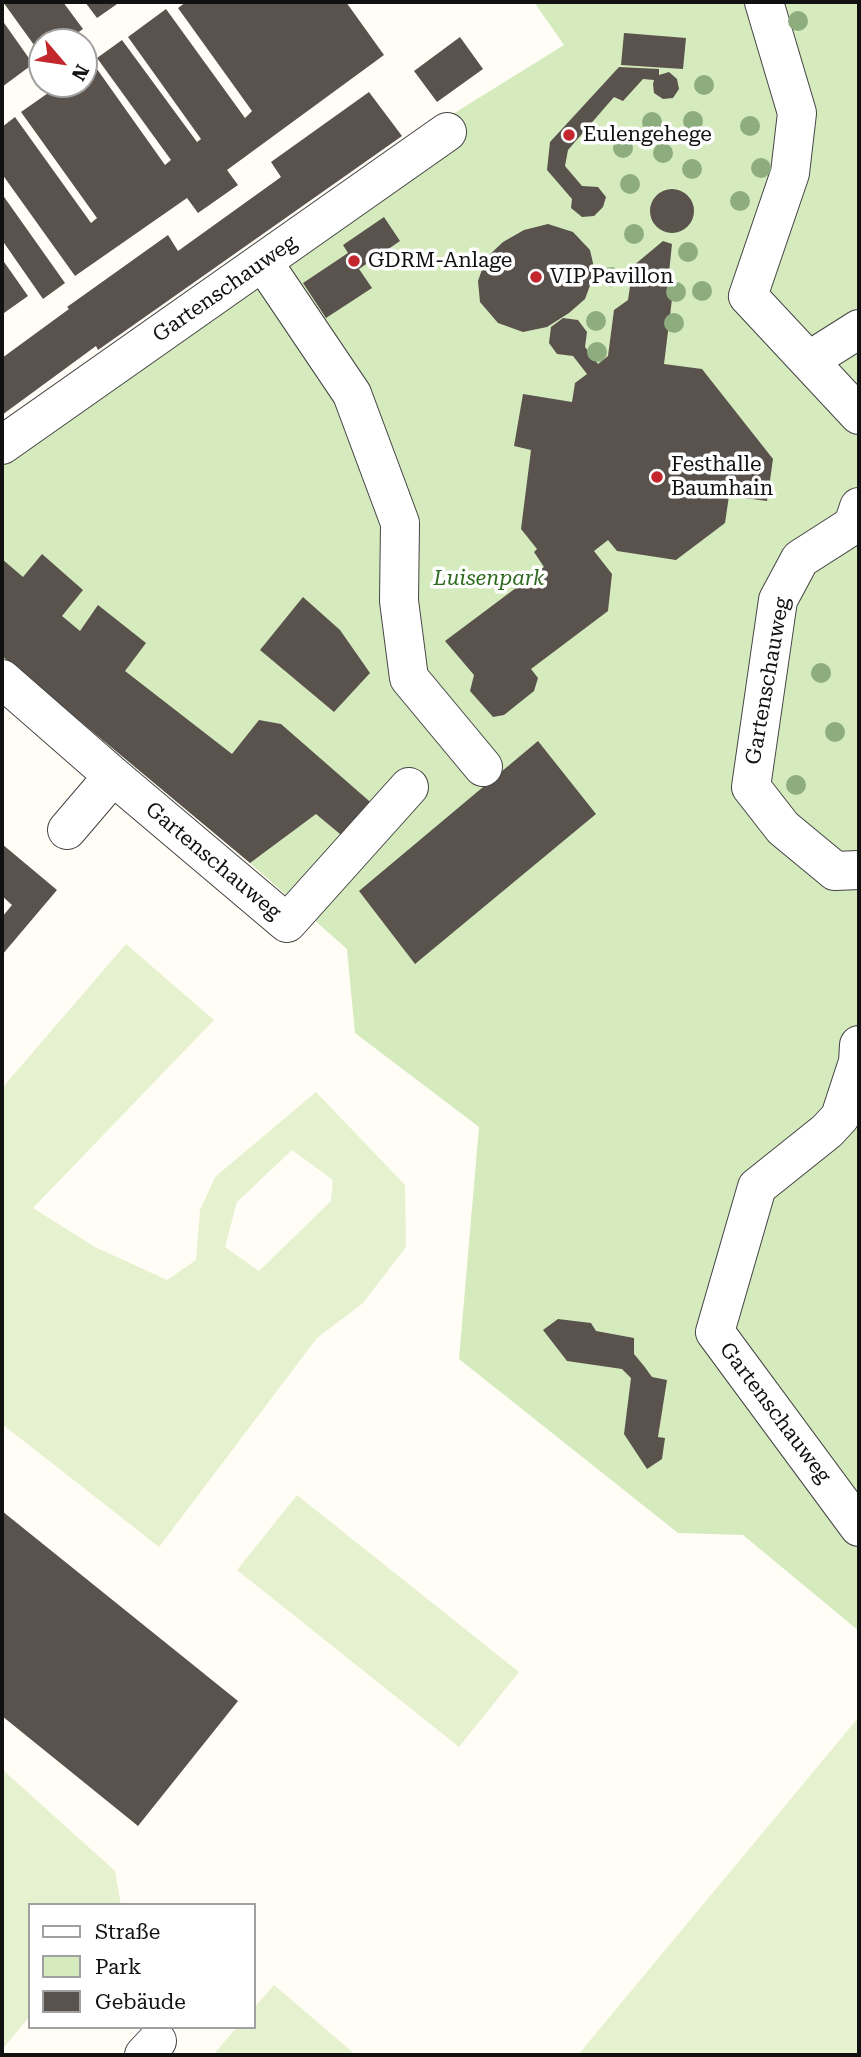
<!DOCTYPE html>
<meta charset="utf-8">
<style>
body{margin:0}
#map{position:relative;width:861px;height:2057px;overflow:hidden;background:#fffdf5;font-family:"Roboto Serif",serif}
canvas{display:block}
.frame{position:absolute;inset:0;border:4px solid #111;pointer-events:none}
.legend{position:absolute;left:28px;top:1903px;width:228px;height:126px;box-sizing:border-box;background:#fff;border:2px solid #a0a0a0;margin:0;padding:9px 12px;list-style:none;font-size:21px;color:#111}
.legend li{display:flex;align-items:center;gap:14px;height:35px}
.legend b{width:35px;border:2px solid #a0a0a0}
.north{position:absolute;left:28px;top:28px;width:70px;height:70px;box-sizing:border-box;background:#fff;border:2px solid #a0a0a0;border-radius:50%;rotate:119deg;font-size:19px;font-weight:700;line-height:28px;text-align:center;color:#111}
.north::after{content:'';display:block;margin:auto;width:24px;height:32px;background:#c4262e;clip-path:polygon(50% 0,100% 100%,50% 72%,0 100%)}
</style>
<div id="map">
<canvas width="861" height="2057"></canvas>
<div class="frame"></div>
<ul class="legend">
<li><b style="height:9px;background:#fff"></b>Straße</li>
<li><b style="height:19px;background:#d5ebbd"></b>Park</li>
<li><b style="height:19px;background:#5a524d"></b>Gebäude</li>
</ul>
<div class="north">N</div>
</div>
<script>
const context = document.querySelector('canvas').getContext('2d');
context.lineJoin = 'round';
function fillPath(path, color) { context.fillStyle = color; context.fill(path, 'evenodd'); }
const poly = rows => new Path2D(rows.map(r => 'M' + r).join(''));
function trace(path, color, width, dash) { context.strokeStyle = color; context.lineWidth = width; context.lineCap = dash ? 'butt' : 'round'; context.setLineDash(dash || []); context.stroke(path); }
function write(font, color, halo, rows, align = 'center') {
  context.font = font + ' "Roboto Serif",serif'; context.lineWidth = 7; context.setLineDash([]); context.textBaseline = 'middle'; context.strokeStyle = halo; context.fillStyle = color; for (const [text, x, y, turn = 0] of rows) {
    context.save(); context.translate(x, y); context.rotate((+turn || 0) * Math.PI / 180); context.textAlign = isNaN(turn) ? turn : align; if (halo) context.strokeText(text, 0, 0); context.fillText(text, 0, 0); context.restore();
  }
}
fillPath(poly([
 [534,2,859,2,859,1631,743,1535,678,1533,459,1359,479,1127,355,1033,347,949,250,863,2,656,2,465,461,145,440,122,564,45]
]), '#d5ebbd');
fillPath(poly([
 [126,944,214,1020,33,1208,95,1247,167,1280,196,1260,200,1210,215,1177,316,1092,405,1185,406,1247,363,1303,317,1338,159,1547,2,1424,2,1088],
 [292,1150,333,1180,331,1201,259,1271,225,1247,237,1202],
 [297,1495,519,1672,459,1747,237,1570],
 [857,1719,859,1721,859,2055,578,2055],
 [2,1769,115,1871,121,1905,30,1905,30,2016,2,2050],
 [274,1985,356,2055,213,2055,237,2027,254,2027,254,2008]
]), '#e6f2cf');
fillPath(poly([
 [3,2,63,2,83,29,64,42,42,42,42,56],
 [85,2,120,2,97,18],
 [186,2,346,2,384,55,227,170,238,185,198,213,187,198,75,276,2,174,2,127,15,117,91,223,97,218,21,112,61,84,84,84,84,68,92,62,165,165,171,160,97,58,122,40,197,142,201,139,128,37,166,9,245,118,252,111,178,8],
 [2,20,33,64,2,87],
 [624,33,686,38,683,69,621,65],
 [460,37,483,69,437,102,414,71],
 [619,67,659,69,659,75,669,72,677,79,679,89,673,98,663,99,654,93,653,84,654,80,643,79,623,101,614,97,568,150,565,166,582,186,598,187,606,197,603,207,594,216,582,217,571,208,572,199,547,170,550,142],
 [369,92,402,136,98,350,96,346,2,415,2,358,69,309,67,307,168,235,178,251,281,177,271,162],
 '650 211a22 22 0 1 1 44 0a22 22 0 1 1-44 0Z',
 [2,194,65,283,43,299,2,240],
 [384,217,400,241,359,269,372,288,326,318,303,283,348,253,343,245],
 [548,224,573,232,590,250,595,272,585,299,569,313,547,327,523,332,498,323,480,302,478,281,486,258,503,242,524,230],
 [663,241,672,244,667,292,672,299,664,364,702,369,773,459,767,501,729,496,725,523,676,560,617,551,608,540,594,551,612,574,608,611,531,669,538,678,534,691,504,715,493,717,470,691,474,675,445,641,544,567,534,552,537,549,521,529,531,450,514,446,523,394,572,402,575,383,587,374,573,356,557,354,549,343,551,327,563,318,578,320,587,332,585,347,598,364,608,356,614,310,628,300,633,266],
 [2,259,28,296,4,313,2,310],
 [42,554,83,590,62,616,80,631,98,605,146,643,125,671,232,754,259,720,281,724,376,807,346,839,316,814,250,863,2,656,2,559,23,577],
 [303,597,340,630,370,673,334,712,260,650],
 [538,741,596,814,415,964,359,891],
 [2,844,57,890,2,955,2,917,12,905,2,896],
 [558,1319,591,1323,596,1331,634,1338,634,1354,644,1366,652,1377,667,1380,658,1437,665,1438,662,1459,647,1469,624,1434,631,1378,622,1369,567,1361,543,1330],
 [2,1511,238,1701,138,1826,2,1716]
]), '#5a524d');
const minor = poly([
 [764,2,797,113,790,173,748,296,859,415],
 [263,262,352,394,400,523,399,601,409,678,483,767],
 [810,360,859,329],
 [2,445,447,132],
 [859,507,853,525,800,559,778,600,751,787,783,828,835,871,859,870],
 [2,679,113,776,287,923,409,787],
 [67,830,113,776],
 [859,1045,858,1062,840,1117,827,1131,757,1187,715,1332,859,1527],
 [144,2055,157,2041]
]);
trace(minor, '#444', 40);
trace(minor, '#fff', 38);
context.fillStyle = '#8dad7f';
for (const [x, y] of [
 [798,21],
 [704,85],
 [693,121],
 [652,122],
 [750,126],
 [623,148],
 [663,153],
 [761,168],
 [692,169],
 [630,184],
 [740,201],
 [634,234],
 [688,252],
 [611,277],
 [702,291],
 [676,292],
 [596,321],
 [674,323],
 [597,352],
 [821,673],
 [835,732],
 [796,785]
]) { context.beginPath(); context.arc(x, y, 10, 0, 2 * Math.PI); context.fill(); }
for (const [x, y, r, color] of [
 [569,135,7,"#c4262e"],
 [354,261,7,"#c4262e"],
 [536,277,7,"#c4262e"],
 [657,477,7,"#c4262e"]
]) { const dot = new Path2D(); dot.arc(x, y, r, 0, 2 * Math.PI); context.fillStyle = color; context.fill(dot); trace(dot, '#fff', 2.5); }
write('21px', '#111', '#fff', [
 ["Eulengehege",583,135],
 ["GDRM-Anlage",368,261],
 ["VIP Pavillon",550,277],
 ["Festhalle",671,465],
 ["Baumhain",671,489]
], 'left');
write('21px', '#111', '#fff', [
 ["Gartenschauweg",225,289,-35],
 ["Gartenschauweg",768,681,-80],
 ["Gartenschauweg",213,861,40],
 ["Gartenschauweg",775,1413,53]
]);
write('italic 21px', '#2f6b1f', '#fff', [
 ["Luisenpark",489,579]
]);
</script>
